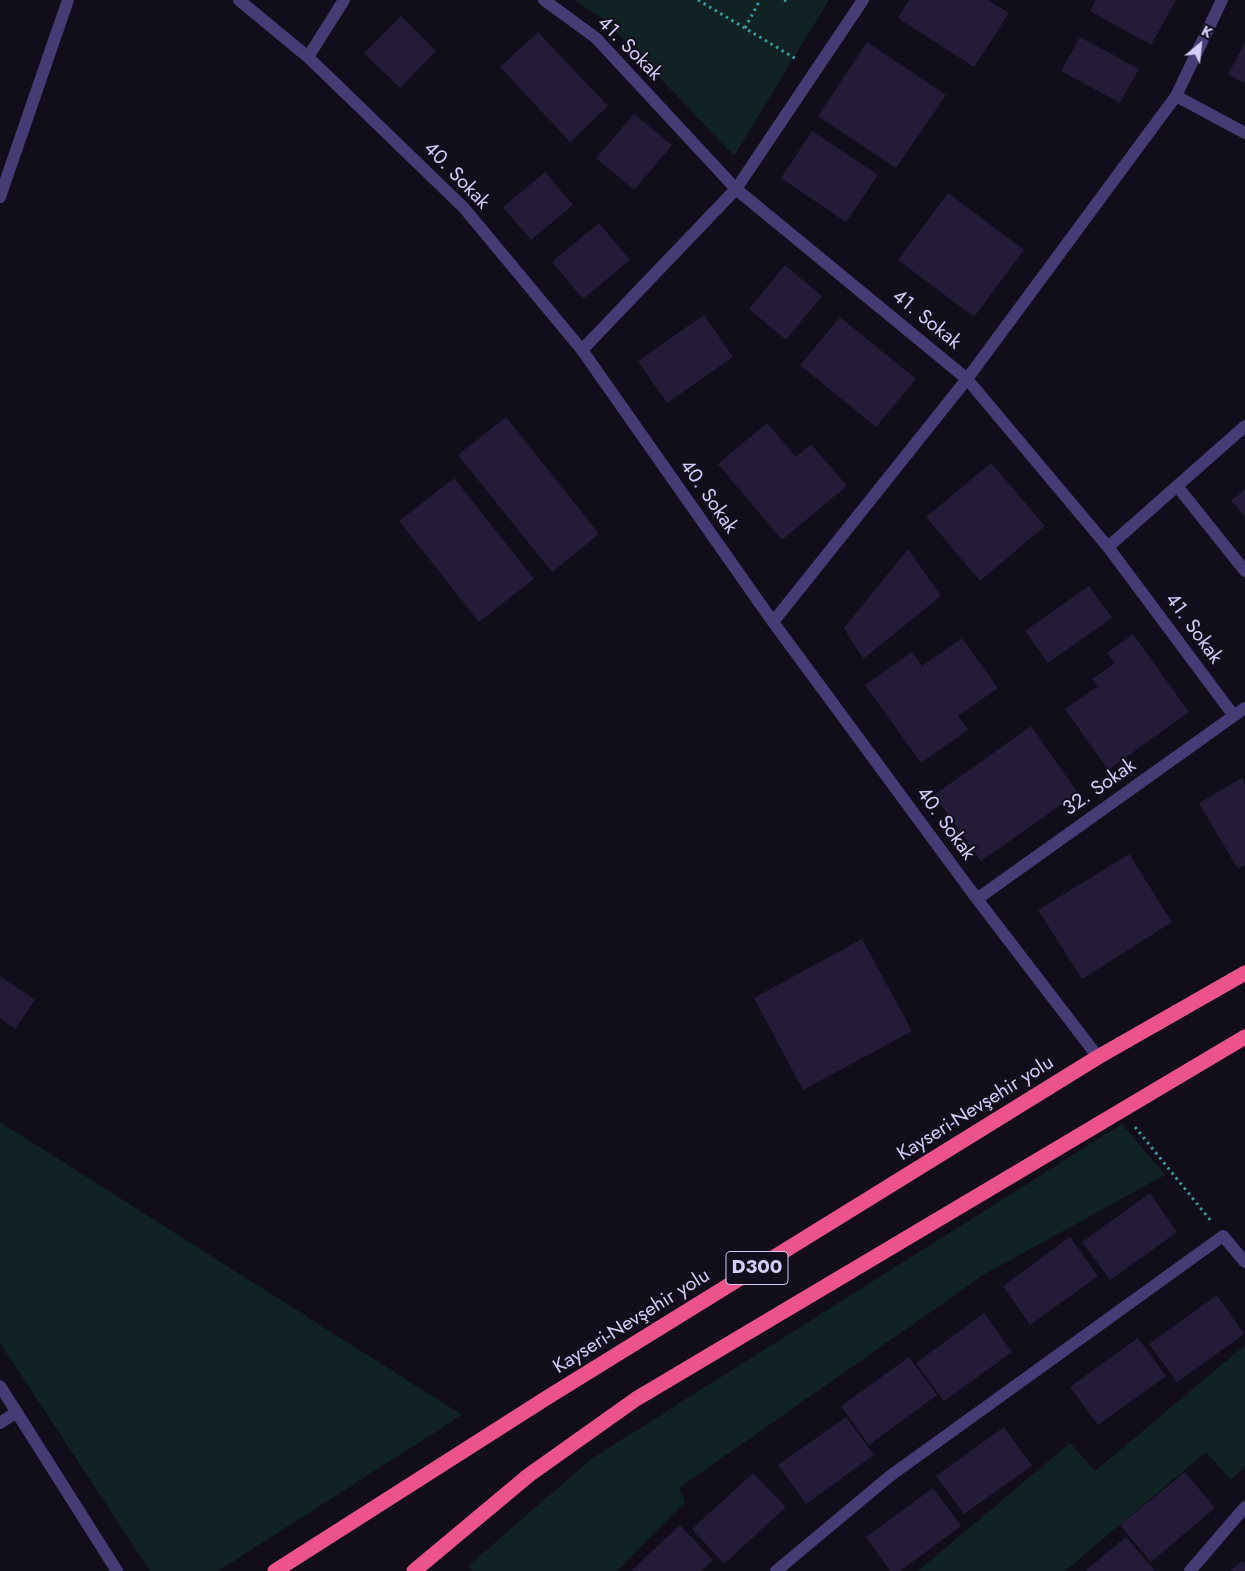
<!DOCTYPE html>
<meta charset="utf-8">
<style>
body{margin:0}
#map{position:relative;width:1245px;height:1571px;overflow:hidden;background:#110d1a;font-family:Jost,sans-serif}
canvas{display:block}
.north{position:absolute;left:1175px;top:20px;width:50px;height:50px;-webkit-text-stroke:4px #110d1a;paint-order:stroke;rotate:28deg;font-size:14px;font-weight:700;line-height:20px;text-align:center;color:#d6cbfa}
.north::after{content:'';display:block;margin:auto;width:18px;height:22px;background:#d6cbfa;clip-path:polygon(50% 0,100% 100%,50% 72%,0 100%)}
</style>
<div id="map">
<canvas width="1245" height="1571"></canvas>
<div class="north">K</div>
</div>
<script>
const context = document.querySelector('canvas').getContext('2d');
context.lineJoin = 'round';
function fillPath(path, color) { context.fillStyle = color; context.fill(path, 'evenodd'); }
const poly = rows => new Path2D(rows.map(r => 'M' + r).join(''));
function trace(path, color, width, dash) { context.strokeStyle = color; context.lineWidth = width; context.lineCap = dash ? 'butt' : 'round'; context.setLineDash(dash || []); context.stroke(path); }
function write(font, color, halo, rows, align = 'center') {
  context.font = font + ' Jost,sans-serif'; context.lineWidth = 4; context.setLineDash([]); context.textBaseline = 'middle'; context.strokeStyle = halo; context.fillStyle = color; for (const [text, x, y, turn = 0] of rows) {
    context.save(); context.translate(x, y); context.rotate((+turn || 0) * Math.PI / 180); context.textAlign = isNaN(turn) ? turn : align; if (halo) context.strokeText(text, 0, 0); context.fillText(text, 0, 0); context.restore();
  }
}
fillPath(poly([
 [574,0,829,0,734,156,607,22],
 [0,1122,462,1415,218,1571,150,1571,0,1343],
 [1122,1124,1165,1175,985,1274,679,1488,685,1502,617,1571,472,1571,468,1566,591,1459],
 [1245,1345,1245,1467,1231,1480,1206,1452,1065,1571,918,1571,1070,1443,1095,1471]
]), '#102224');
fillPath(poly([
 [909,0,988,0,1009,13,974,67,898,18],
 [1096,0,1176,0,1151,45,1090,11],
 [401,16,436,51,400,88,364,53],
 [538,32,608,106,570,142,500,67],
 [1080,37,1139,69,1120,103,1061,71],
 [867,42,946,95,896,168,818,116],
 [1245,43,1245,84,1228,74],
 [634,114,672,145,634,190,596,158],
 [812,131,878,175,846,222,781,178],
 [545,172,573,205,531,240,503,207],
 [948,193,1024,250,974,317,898,260],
 [599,223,630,260,583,299,552,262],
 [785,265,822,296,786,340,749,309],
 [704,315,733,357,667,403,638,361],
 [840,317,916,379,876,427,800,365],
 [506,417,599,534,552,572,458,455],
 [767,423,796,457,811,444,847,486,782,540,718,464],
 [991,463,1045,526,980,581,926,517],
 [454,478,534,579,479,622,399,521],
 [1245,489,1245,516,1231,501],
 [908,549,941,596,863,659,844,628],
 [1089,586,1112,618,1048,663,1025,631],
 [1133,634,1189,712,1108,770,1065,709,1098,686,1092,679,1115,663,1107,653],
 [962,638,998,688,958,716,968,730,921,763,865,685,912,652,922,666],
 [1031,726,1078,793,981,861,934,795],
 [1242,778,1245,784,1245,865,1238,869,1199,803],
 [1129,854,1172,922,1082,979,1038,910],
 [862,939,912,1031,803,1090,754,998],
 [0,976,35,1000,15,1029,0,1018],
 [1150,1193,1177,1232,1110,1280,1082,1242],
 [1070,1237,1098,1276,1030,1325,1003,1286],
 [1217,1295,1244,1334,1177,1382,1149,1344],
 [984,1313,1012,1352,944,1401,916,1363],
 [1138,1338,1166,1376,1098,1425,1070,1387],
 [909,1357,937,1395,869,1445,841,1406],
 [846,1417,874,1455,806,1504,778,1465],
 [1004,1427,1032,1466,964,1514,936,1476],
 [1185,1472,1215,1508,1151,1562,1120,1525],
 [753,1473,786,1507,724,1564,692,1529],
 [933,1488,961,1526,900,1571,890,1571,866,1537],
 [680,1525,713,1560,701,1571,631,1571],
 [1126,1537,1155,1571,1085,1571],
 [1242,1561,1245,1564,1245,1571,1230,1571]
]), '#241b39');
trace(poly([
 [698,0,798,60],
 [784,0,787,1,788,0],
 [745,28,760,0],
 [1135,1127,1211,1221]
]), '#389ba1', 3, [2.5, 4]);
trace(poly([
 [239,0,308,57,464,208,582,350,773,622,977,899,1098,1057],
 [544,0,596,38,736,189,967,379,1108,547,1234,716],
 [308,57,344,0],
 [1176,96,1245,133],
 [0,197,68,0],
 [582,350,736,189,863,0],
 [1177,486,1245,571],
 [1108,547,1245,426],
 [773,622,967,379,1176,96,1222,0],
 [977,899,1245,708],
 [0,1386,117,1571],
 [0,1423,17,1412],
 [776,1571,890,1476,1223,1236,1245,1262],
 [1190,1571,1245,1507]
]), '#453c75', 12);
trace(poly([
 [275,1571,548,1397,1098,1057,1245,973],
 [414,1571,529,1475,636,1399,1245,1037]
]), '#ed538b', 15);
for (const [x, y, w] of [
 [757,1268,62]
]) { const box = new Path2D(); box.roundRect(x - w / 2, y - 16.5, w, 33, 4); context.fillStyle = '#110d1a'; context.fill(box); trace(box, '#d6cbfa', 1); }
write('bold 19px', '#d6cbfa', null, [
 ["D300",757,1268]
]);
write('20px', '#d6cbfa', '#110d1a', [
 ["41. Sokak",629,49,45],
 ["40. Sokak",456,176,46],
 ["41. Sokak",926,320,39],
 ["40. Sokak",708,497,55],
 ["41. Sokak",1193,629,54],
 ["32. Sokak",1100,788,-35],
 ["40. Sokak",945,824,54],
 ["Kayseri-Nevşehir yolu",976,1109,-32],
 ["Kayseri-Nevşehir yolu",632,1322,-32]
]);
</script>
